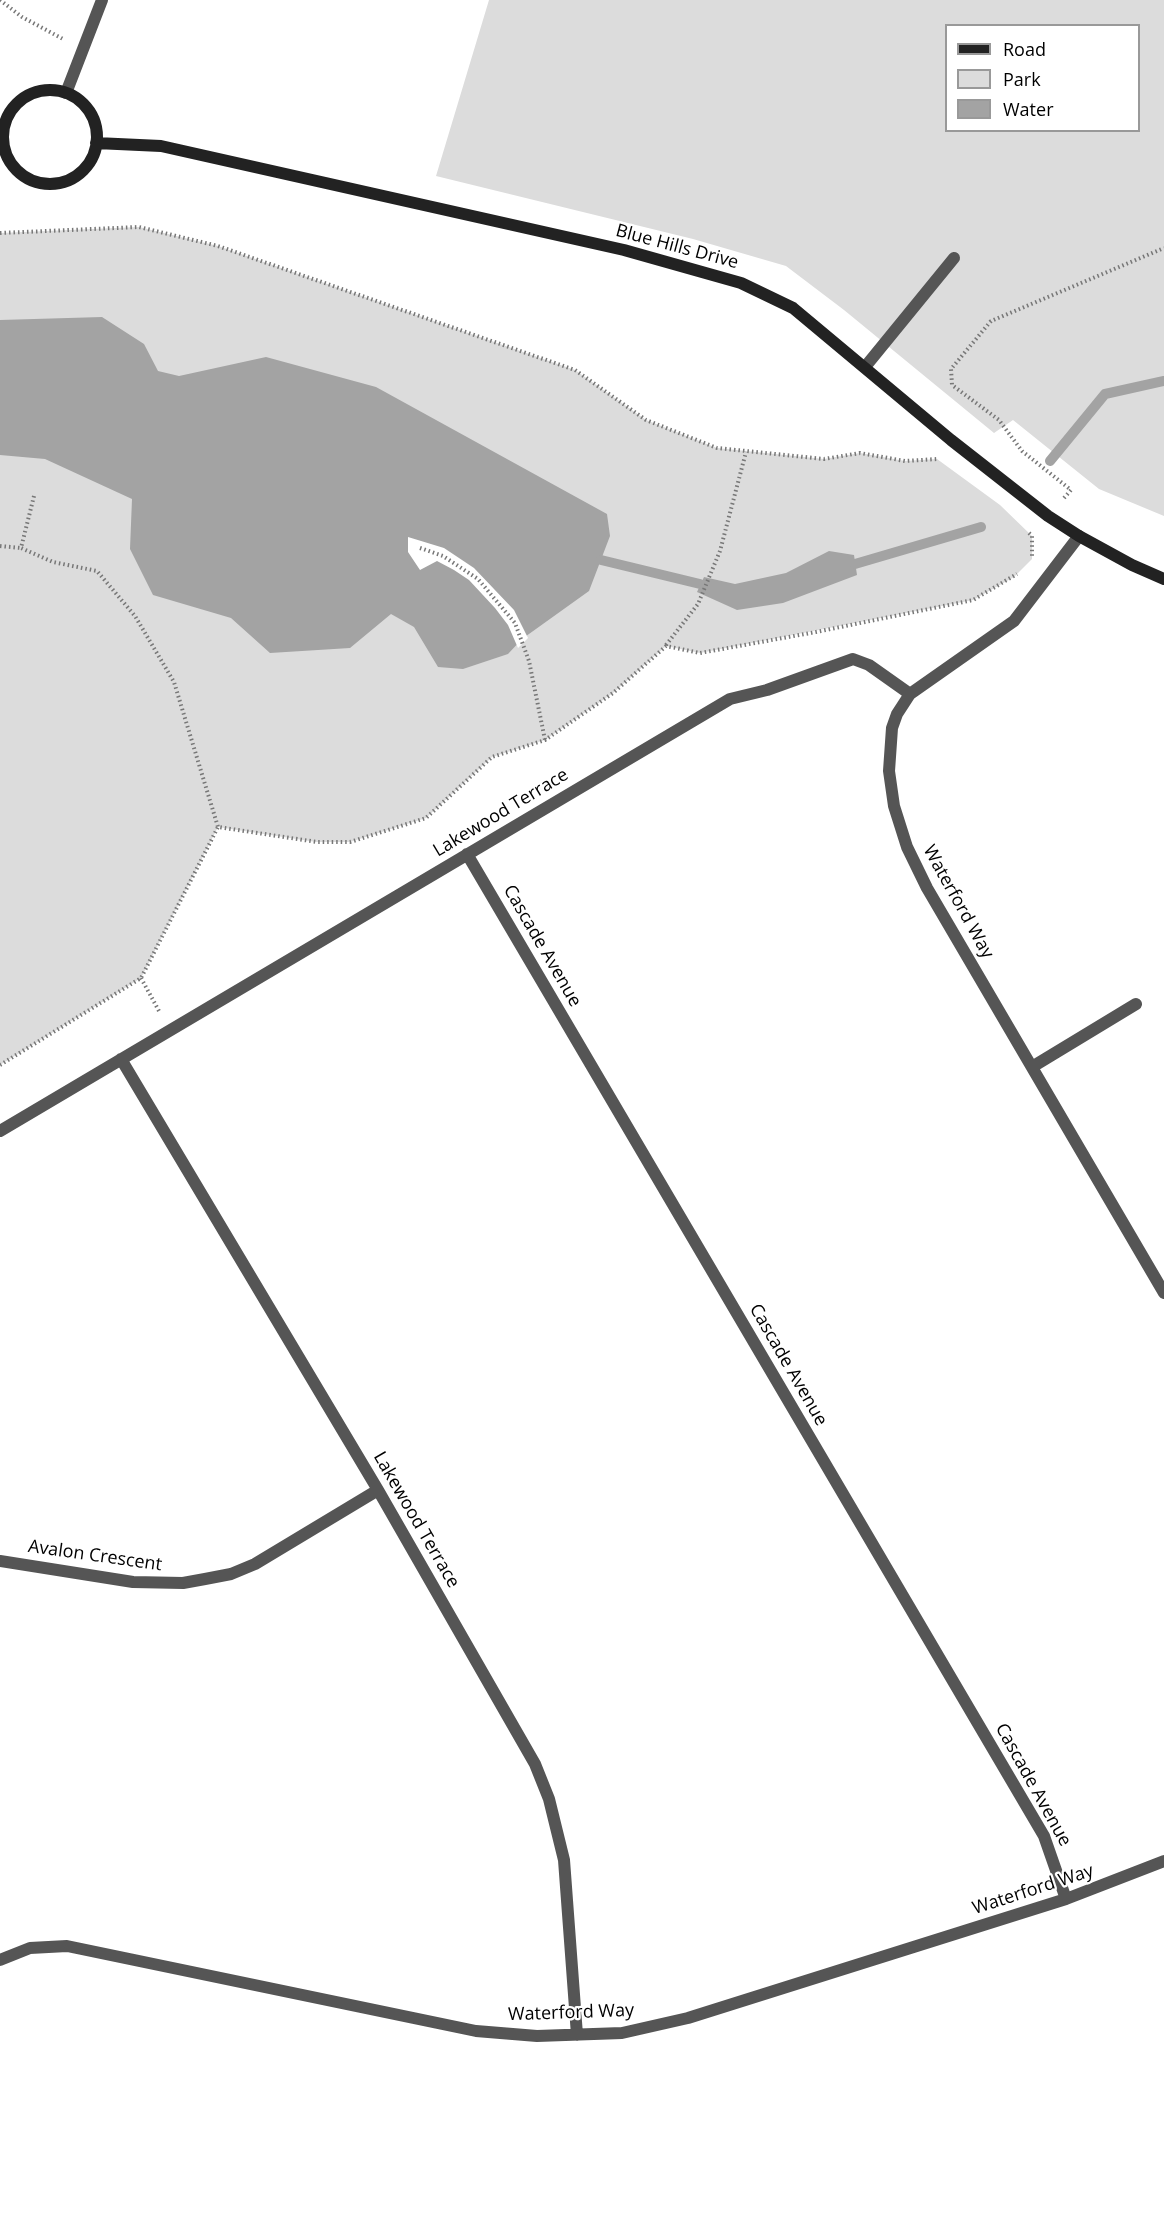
<!DOCTYPE html>
<style>
body{margin:0}
#map{position:relative;width:1164px;height:2227px;overflow:hidden;background:#fff;font-family:"Open Sans",sans-serif}
canvas{display:block}
.legend{position:absolute;left:945px;top:24px;width:195px;height:108px;box-sizing:border-box;background:#fff;border:2px solid #999;margin:0;padding:8px 10px;list-style:none;font-size:18px;color:#000}
.legend li{display:flex;align-items:center;gap:12px;height:30px}
.legend b{width:30px;border:2px solid #999}
</style>
<div id="map">
<canvas width="1164" height="2227"></canvas>
<ul class="legend">
<li><b style="height:8px;background:#222"></b>Road</li>
<li><b style="height:16px;background:#dcdcdc"></b>Park</li>
<li><b style="height:16px;background:#a3a3a3"></b>Water</li>
</ul>
</div>
<script>
const context = document.querySelector('canvas').getContext('2d');
context.lineJoin = 'round';
function fillPath(path, color) { context.fillStyle = color; context.fill(path, 'evenodd'); }
const poly = rows => new Path2D(rows.map(r => 'M' + r).join(''));
function trace(path, color, width, dash) { context.strokeStyle = color; context.lineWidth = width; context.lineCap = dash ? 'butt' : 'round'; context.setLineDash(dash || []); context.stroke(path); }
function write(font, color, halo, rows, align = 'center') {
  context.font = font + ' "Open Sans",sans-serif'; context.lineWidth = 4.5; context.setLineDash([]); context.textBaseline = 'middle'; context.strokeStyle = halo; context.fillStyle = color; for (const [text, x, y, turn = 0] of rows) {
    context.save(); context.translate(x, y); context.rotate((+turn || 0) * Math.PI / 180); context.textAlign = isNaN(turn) ? turn : align; if (halo) context.strokeText(text, 0, 0); context.fillText(text, 0, 0); context.restore();
  }
}
fillPath(poly([
 [489,0,1164,0,1164,516,1099,489,1013,420,994,433,844,310,786,266,693,239,436,176],
 [946,26,1138,26,1138,130,946,130],
 [139,227,218,246,575,370,646,420,717,448,824,459,860,453,905,461,937,459,1000,505,1032,536,1032,559,1014,577,973,600,700,653,666,646,613,693,545,740,492,757,426,818,350,842,316,842,218,827,141,978,0,1065,0,233]
]), '#dcdcdc');
fillPath(poly([
 [102,317,144,344,158,371,179,376,266,357,376,387,607,514,610,536,589,591,522,639,508,654,463,669,438,667,414,627,391,614,350,648,270,653,231,618,153,595,130,549,132,499,45,459,0,455,0,320],
 [829,551,854,555,857,575,783,603,737,610,697,592,704,577,735,584,786,573]
]), '#a3a3a3');
fillPath(poly([
 [408,537,444,548,474,568,514,610,528,638,518,648,508,625,495,608,469,580,454,570,437,561,420,570,408,552]
]), '#fff');
trace(poly([
 [1050,461,1105,394,1164,381],
 [601,560,700,584],
 [855,564,981,527]
]), '#a3a3a3', 10);
trace(poly([
 [0,0,22,17,63,39],
 [0,233,139,227,218,246,575,370,646,420,717,448,824,459,860,453,905,461,937,459],
 [34,496,21,548,53,562,97,571,135,616,174,682,218,827],
 [1064,498,1071,490,1022,451,999,420,952,385,951,369,991,321,1164,248],
 [1029,533,1032,536,1032,558],
 [0,546,21,548],
 [420,548,443,556,478,579,515,623,529,661,545,740],
 [666,645,698,604,720,551,746,452],
 [141,978,159,1011],
 [0,1065,141,978,218,827,317,842,350,842,426,818,492,757,545,740,613,693,666,646,700,653,816,632,973,600,1017,574]
]), '#777', 4, [1.5, 3]);
trace(poly([
 [865,367,954,258]
]), '#555', 12);
trace(poly([
 [66,93,102,0],
 [1079,536,1014,621,910,694,897,714,892,728,889,771,894,806,907,847,927,888,1164,1293],
 [467,854,1044,1836,1066,1899],
 [121,1059,378,1490,535,1764,549,1799,564,1860,577,2035],
 [1032,1067,1136,1004],
 [0,1131,730,699,767,690,853,659,869,665,910,694],
 [0,1561,133,1582,183,1583,205,1579,231,1574,255,1564,378,1490],
 [0,1960,30,1948,67,1946,476,2031,537,2036,622,2033,688,2018,1066,1899,1164,1861]
]), '#555', 12);
trace(poly([
 '3 137a47 47 0 1 1 94 0a47 47 0 1 1-94 0Z',
 [96,143,161,146,624,250,741,283,793,308,951,440,1048,516,1079,536,1132,565,1164,579]
]), '#222', 12);
write('18px', '#000', '#fff', [
 ["Blue Hills Drive",677,247,15],
 ["Lakewood Terrace",501,813,-31],
 ["Waterford Way",958,902,61],
 ["Cascade Avenue",542,946,60],
 ["Cascade Avenue",788,1365,60],
 ["Lakewood Terrace",416,1520,60],
 ["Avalon Crescent",95,1556,8],
 ["Cascade Avenue",1033,1785,61],
 ["Waterford Way",1033,1890,-18],
 ["Waterford Way",571,2013,-2]
]);
</script>
